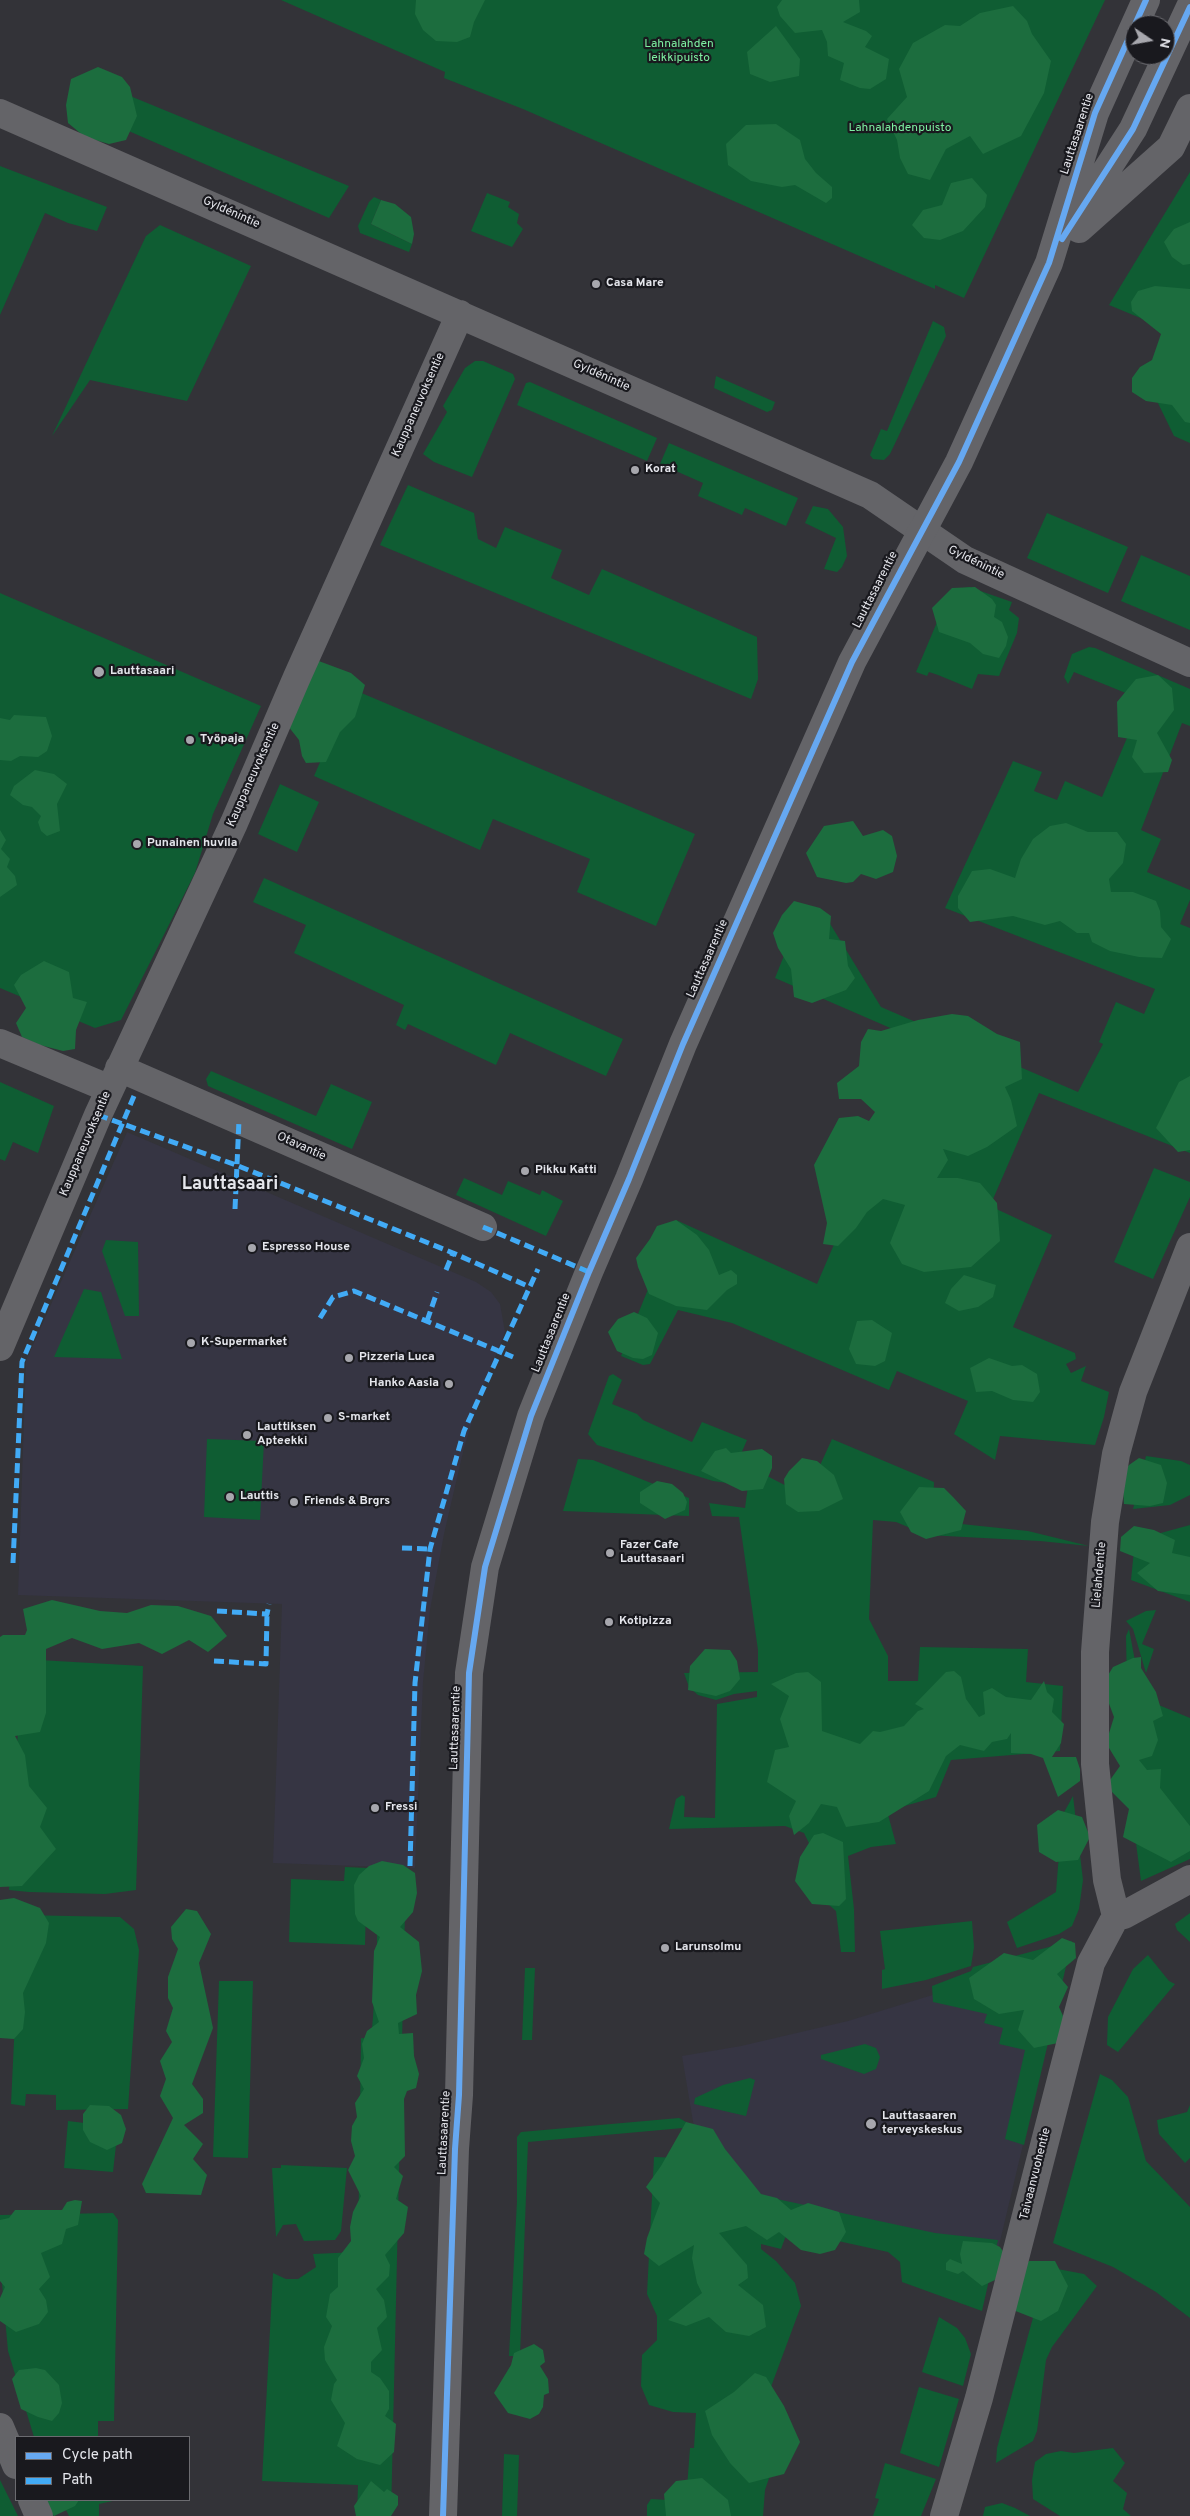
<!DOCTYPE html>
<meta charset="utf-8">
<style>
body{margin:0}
#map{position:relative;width:1190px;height:2516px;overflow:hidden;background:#333338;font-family:Overpass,sans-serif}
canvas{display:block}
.legend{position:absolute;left:15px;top:2436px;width:175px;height:65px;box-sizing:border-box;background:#19191e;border:1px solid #6b6b70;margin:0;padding:6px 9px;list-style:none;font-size:15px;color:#e5e6ec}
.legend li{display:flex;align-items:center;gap:10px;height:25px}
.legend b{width:25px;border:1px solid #6b6b70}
.north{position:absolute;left:1125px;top:15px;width:50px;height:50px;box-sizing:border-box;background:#19191e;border:1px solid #6b6b70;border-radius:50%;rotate:102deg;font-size:14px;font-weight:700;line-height:20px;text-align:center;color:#e5e6ec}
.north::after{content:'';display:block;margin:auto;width:18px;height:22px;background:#a7a7ad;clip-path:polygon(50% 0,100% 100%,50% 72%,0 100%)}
</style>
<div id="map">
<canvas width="1190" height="2516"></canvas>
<ul class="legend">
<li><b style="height:6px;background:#66a8f1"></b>Cycle path</li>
<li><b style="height:6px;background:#42abf6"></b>Path</li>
</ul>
<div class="north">N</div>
</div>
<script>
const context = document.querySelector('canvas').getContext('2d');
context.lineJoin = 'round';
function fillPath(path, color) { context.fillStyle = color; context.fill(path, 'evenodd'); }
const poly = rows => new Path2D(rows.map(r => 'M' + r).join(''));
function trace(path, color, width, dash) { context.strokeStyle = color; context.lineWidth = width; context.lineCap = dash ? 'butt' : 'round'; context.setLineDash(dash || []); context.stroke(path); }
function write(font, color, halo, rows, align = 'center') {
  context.font = font + ' Overpass,sans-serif'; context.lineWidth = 4.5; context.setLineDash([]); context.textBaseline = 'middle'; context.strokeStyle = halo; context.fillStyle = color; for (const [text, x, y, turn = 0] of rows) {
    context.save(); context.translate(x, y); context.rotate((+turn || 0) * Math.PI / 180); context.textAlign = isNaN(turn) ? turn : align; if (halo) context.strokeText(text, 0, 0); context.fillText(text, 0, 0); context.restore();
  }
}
fillPath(poly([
 [127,1132,476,1282,491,1292,500,1304,505,1332,480,1396,464,1448,444,1534,430,1610,423,1682,415,1868,273,1863,282,1604,18,1595,26,1361],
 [1071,1943,991,2279,704,2187,682,2056,741,2046,848,2021,952,1989]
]), '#363543');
fillPath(poly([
 [281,0,1105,0,964,298,935,285,935,289,523,109,444,78,445,72],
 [84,77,349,186,329,218,71,106],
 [0,166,107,207,97,231,68,223,45,213,0,315],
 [1190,172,1190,443,1174,436,1155,397,1167,329,1109,305],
 [487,193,510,202,508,207,519,214,517,223,523,229,512,247,471,231],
 [374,197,381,200,371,224,412,244,409,252,360,233,358,226,369,202],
 [160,225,251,266,187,401,90,380,52,436,146,236],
 [933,321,944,327,946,336,890,454,884,460,873,459,870,455,881,429,887,431],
 [475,361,483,361,513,374,515,379,472,477,434,462,423,454,447,412,443,406,465,368],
 [716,376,775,402,772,410,767,412,714,388],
 [530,382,657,438,647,461,517,405,526,383],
 [669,443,798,498,786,526,745,508,742,515,698,496,703,483,660,464],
 [408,485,474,513,478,539,496,548,505,527,562,550,551,578,589,595,602,569,757,637,758,679,751,699,380,545],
 [813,506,828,509,843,527,847,556,842,567,837,572,824,569,836,538,805,523],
 [1047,513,1128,547,1108,593,1027,558],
 [1141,555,1190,576,1190,630,1121,601],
 [969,587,1012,602,1009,610,1019,618,1017,633,999,676,978,674,972,689,938,675,929,672,927,676,916,672,948,596,959,589],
 [0,593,261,706,213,814,195,873,121,1020,95,1028,0,988],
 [1089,647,1095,648,1190,689,1190,726,1182,723,1141,830,1161,839,1147,872,1190,890,1190,900,1180,924,1190,928,1190,1153,1039,1093,990,1206,1052,1235,1013,1327,1075,1353,1076,1359,1066,1364,1071,1373,1086,1366,1081,1381,1109,1392,1104,1417,1095,1445,1000,1436,995,1460,954,1434,968,1401,897,1371,889,1390,732,1323,678,1310,650,1364,643,1365,621,1356,676,1220,817,1284,835,1242,985,1069,775,978,801,913,829,922,881,1007,1078,1092,1103,1044,1099,1042,1116,1002,1144,1014,1155,989,945,908,1013,761,1042,772,1034,791,1057,800,1065,781,1102,797,1143,700,1074,672,1068,684,1064,677,1072,654],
 [352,689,695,834,656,926,577,892,590,859,493,819,480,850,314,776],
 [280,784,319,802,297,852,258,834],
 [264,878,623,1039,606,1076,510,1033,496,1065,408,1024,405,1030,396,1025,404,1005,294,953,306,925,253,902],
 [211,1071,316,1116,331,1084,372,1102,352,1149,208,1086,206,1079],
 [0,1082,54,1106,38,1153,13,1142,5,1161,0,1159],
 [1154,1168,1190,1182,1190,1197,1153,1279,1114,1262],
 [464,1178,502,1195,508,1181,540,1195,542,1190,563,1201,546,1236,456,1195],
 [106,1240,138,1242,139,1316,125,1316,102,1251],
 [84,1289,101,1292,122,1359,54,1357],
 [613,1374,622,1380,612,1404,637,1414,643,1420,692,1442,702,1422,747,1440,738,1461,806,1496,832,1439,934,1482,933,1521,1028,1531,1089,1546,1040,1541,927,1535,896,1522,873,1520,869,1619,888,1656,888,1681,918,1681,920,1647,1028,1649,1026,1682,1063,1686,1060,1751,951,1760,936,1797,887,1811,896,1844,871,1847,848,1856,854,1909,855,1952,841,1952,836,1911,821,1898,809,1843,804,1833,785,1826,669,1829,676,1799,682,1795,685,1797,684,1817,715,1818,717,1704,757,1697,757,1691,734,1694,716,1700,698,1695,689,1687,684,1673,758,1672,758,1650,739,1517,712,1516,709,1503,745,1508,748,1486,713,1481,597,1445,588,1434,609,1376],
 [207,1439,264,1441,260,1520,204,1517],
 [1146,1456,1181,1461,1190,1465,1190,1495,1170,1505,1133,1509],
 [578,1459,593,1460,689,1498,689,1516,563,1511],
 [1190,1525,1190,1602,1131,1580,1135,1540],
 [1156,1610,1142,1644,1154,1649,1146,1673,1133,1629,1126,1621,1146,1611],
 [1129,1629,1142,1698,1190,1718,1190,1859,1141,1881,1129,1790,1126,1636],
 [22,1659,143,1666,136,1890,105,1894,29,1892,9,1890],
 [1073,1796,1083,1880,1079,1909,1072,1926,1059,1934,1017,1948,1007,1922,1056,1892,1062,1816],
 [345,1867,367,1868,365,1945,289,1942,291,1879,344,1881],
 [377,1870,406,1870,391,2516,357,2516,358,2485,262,2481,273,2273,286,2279,298,2279,316,2267,313,2254,358,2252,361,2038,371,2039,373,2017,377,1946],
 [1190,1913,1190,1942,1177,1930,1175,1924],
 [20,1915,120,1917,134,1929,139,1950,128,2109,56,2110,56,2095,26,2094,25,2106,11,2104],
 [972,1921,974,1947,971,1966,926,1980,882,1989,882,1970,885,1969,880,1931],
 [1072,1941,1024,2145,1005,2139,1025,2050,999,2044,1003,2028,984,2023,987,2014,933,2002,932,1986,971,1971,973,1967],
 [1148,1955,1169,1981,1175,1984,1118,2052,1107,2045,1108,2017,1133,1969],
 [525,1968,535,1968,532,2040,522,2040],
 [219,1981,253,1981,248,2158,213,2157],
 [865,2044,876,2048,880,2057,876,2069,864,2074,821,2059,821,2055],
 [1100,2074,1112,2080,1128,2097,1146,2161,1190,2207,1190,2318,1156,2292,1113,2267,1053,2243],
 [750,2078,755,2080,746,2116,694,2104,695,2098,723,2085],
 [1190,2105,1190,2158,1185,2163,1159,2134,1157,2120,1187,2112],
 [679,2118,695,2127,749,2193,935,2233,998,2240,982,2311,902,2282,900,2262,888,2252,788,2230,781,2249,761,2244,761,2249,776,2261,795,2283,801,2306,762,2411,789,2420,765,2490,763,2516,647,2516,647,2505,651,2499,686,2501,690,2448,694,2448,696,2413,673,2412,649,2405,641,2386,642,2355,657,2340,657,2316,647,2294,654,2157,682,2158,694,2127,528,2142,520,2356,509,2356,517,2201,517,2137,521,2132],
 [68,2121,118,2127,113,2172,64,2168],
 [281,2165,347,2168,341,2231,335,2240,304,2241,296,2224,283,2225,276,2237,272,2168,281,2168],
 [113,2213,118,2220,114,2421,98,2421,98,2437,34,2437,8,2351,0,2261,0,2215],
 [1047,2267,1084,2274,1097,2286,1052,2347,1046,2360,1037,2431,1033,2441,996,2463,997,2448],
 [939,2317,957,2328,965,2338,971,2354,963,2386,922,2372],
 [919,2387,959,2399,939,2467,900,2453],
 [1113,2448,1125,2463,1113,2481,1127,2493,1123,2509,1131,2516,1060,2516,1033,2499,1032,2480,1035,2462,1046,2454,1061,2451,1074,2453],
 [504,2454,519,2455,517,2516,502,2516],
 [885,2463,936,2479,921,2516,873,2516,879,2499,875,2498],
 [0,2480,18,2516,0,2516],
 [61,2500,117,2500,99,2504,99,2516,69,2516],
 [1002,2503,1015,2508,1030,2516,983,2516,985,2507]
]), '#0f5d33');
fillPath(poly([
 [416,0,485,0,474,22,470,37,457,42,436,41,423,30,415,14],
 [782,0,859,0,860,12,843,22,866,31,872,36,865,47,889,59,886,79,870,89,860,88,840,80,844,63,828,56,827,42,822,30,795,33,780,16,777,7],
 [1013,6,1027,21,1032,34,1051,61,1044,93,1021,136,983,154,970,136,946,149,930,180,908,174,900,158,897,140,887,119,907,97,899,69,913,43,945,25,960,26,980,13],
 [776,26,800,59,799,76,770,82,750,74,747,52],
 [98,67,122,77,130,87,137,116,126,140,109,144,85,137,68,123,66,105,71,79],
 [776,124,800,140,805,159,816,173,832,187,832,198,826,203,795,185,782,187,751,181,728,165,726,144,746,125],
 [972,178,987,195,985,207,963,231,940,240,924,238,912,225,923,210,942,205,951,183],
 [381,200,395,204,411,217,414,234,412,244,371,224],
 [1190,222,1190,264,1183,265,1172,257,1164,242,1174,229],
 [1155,286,1190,289,1190,423,1185,422,1172,405,1146,401,1132,392,1132,378,1140,367,1152,360,1161,334,1132,311,1131,302,1138,291],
 [975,587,992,599,996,605,994,617,1002,622,1008,637,1006,646,999,658,983,654,970,643,939,632,932,608,952,588],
 [316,660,351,673,365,685,355,717,340,732,326,762,306,763,302,756,299,740,288,726],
 [1158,675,1172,688,1174,710,1157,733,1172,760,1168,772,1144,773,1132,757,1137,740,1118,737,1117,702,1136,679],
 [14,715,46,717,52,736,47,751,38,757,20,756,11,761,0,760,0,718,10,720],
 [35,770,54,774,67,784,57,804,60,831,47,836,41,831,38,822,41,816,32,807,23,805,10,795,14,786],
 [853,821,863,836,883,830,892,836,897,856,893,872,876,879,861,874,853,882,846,883,817,877,806,853,824,826],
 [1066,823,1088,832,1117,832,1126,844,1123,863,1109,879,1111,892,1133,892,1156,901,1160,911,1161,927,1171,939,1162,958,1139,957,1110,951,1092,942,1089,933,1077,933,1060,921,1045,925,1013,916,970,922,958,908,958,896,972,871,990,869,1015,878,1021,859,1033,839,1050,826],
 [0,830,6,840,1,849,10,859,7,867,15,876,17,885,0,897],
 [794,901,820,908,831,916,829,939,845,941,848,966,855,978,846,990,812,1003,794,997,791,969,778,948,773,933,782,915],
 [44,961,69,972,73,998,87,1002,76,1030,75,1049,63,1051,40,1045,22,1037,16,1023,26,1008,14,985,21,975],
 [952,1014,968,1016,997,1034,1020,1042,1022,1079,1005,1087,1011,1100,1017,1126,987,1147,968,1156,943,1149,948,1160,937,1178,958,1178,980,1183,997,1203,1000,1241,971,1267,924,1272,902,1264,890,1243,905,1205,883,1199,867,1212,856,1228,838,1246,823,1244,827,1223,814,1165,839,1118,858,1116,869,1121,875,1112,861,1099,839,1099,837,1083,859,1066,861,1042,868,1029,881,1031,918,1020],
 [1190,1076,1190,1150,1178,1152,1156,1128,1179,1082],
 [676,1220,697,1235,709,1250,719,1275,731,1270,737,1275,737,1284,727,1290,707,1310,676,1306,649,1294,638,1267,636,1258,650,1239,657,1226],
 [964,1275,996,1285,993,1297,978,1307,959,1311,945,1303,951,1289],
 [634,1312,647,1318,658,1333,652,1355,643,1359,633,1358,617,1351,608,1332,618,1319],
 [872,1320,892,1333,885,1361,875,1366,856,1364,849,1349,857,1321],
 [989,1358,1012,1366,1022,1365,1037,1374,1040,1392,1033,1402,1013,1400,992,1391,976,1392,970,1368],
 [726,1448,731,1453,762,1449,772,1456,772,1468,763,1489,742,1491,701,1471,715,1451],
 [802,1458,817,1461,834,1475,843,1499,819,1511,798,1512,786,1504,784,1479,789,1471],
 [1139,1458,1161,1465,1167,1483,1163,1503,1150,1506,1124,1504,1122,1476,1129,1465],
 [657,1481,672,1484,683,1493,687,1502,685,1510,665,1519,640,1503,640,1492],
 [919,1487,944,1488,953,1497,966,1511,961,1530,926,1539,911,1532,900,1512],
 [1134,1526,1154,1530,1175,1540,1172,1553,1190,1557,1190,1595,1158,1591,1137,1573,1150,1563,1120,1551,1121,1537],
 [52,1600,100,1611,127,1613,151,1605,178,1606,211,1616,227,1636,208,1652,189,1640,162,1654,139,1643,102,1649,72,1638,46,1649,46,1713,40,1732,15,1736,25,1755,29,1786,47,1808,40,1827,56,1849,22,1886,0,1887,0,1637,3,1635,25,1635,27,1630,23,1609],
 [705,1649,730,1650,737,1661,740,1679,730,1691,716,1696,688,1690,690,1666],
 [1141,1657,1141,1668,1156,1692,1163,1716,1153,1721,1158,1740,1152,1756,1139,1760,1147,1770,1161,1769,1160,1788,1190,1826,1190,1851,1171,1862,1123,1837,1129,1809,1111,1791,1110,1780,1120,1766,1106,1743,1114,1717,1102,1685,1113,1667,1133,1658],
 [954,1671,961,1677,966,1699,979,1717,985,1714,983,1692,992,1688,1006,1697,1031,1700,1044,1681,1047,1692,1054,1699,1052,1712,1064,1724,1061,1743,1052,1757,1076,1757,1080,1769,1080,1781,1058,1797,1043,1758,1031,1754,1011,1753,1011,1733,1007,1739,992,1742,984,1751,960,1745,946,1756,929,1791,879,1822,846,1827,837,1807,821,1804,809,1823,794,1835,789,1816,796,1801,767,1782,775,1750,789,1747,780,1719,789,1696,771,1684,796,1673,808,1672,821,1682,822,1731,860,1744,873,1731,880,1732,904,1726,918,1711,924,1709,915,1704,946,1672],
 [1058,1810,1082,1817,1090,1837,1078,1860,1056,1862,1039,1852,1037,1825],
 [823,1833,843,1842,846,1899,839,1906,812,1904,795,1881,800,1857,814,1835],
 [382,1861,403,1865,415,1873,417,1893,413,1912,400,1927,419,1942,422,1971,416,1995,417,2014,398,2023,399,2034,413,2033,414,2056,419,2074,416,2088,407,2091,404,2099,405,2156,394,2167,403,2176,396,2199,408,2207,404,2233,385,2255,390,2265,389,2276,376,2289,384,2300,387,2317,377,2328,382,2350,371,2362,371,2372,380,2378,389,2391,389,2409,385,2416,396,2424,394,2452,380,2465,357,2459,337,2446,345,2423,331,2400,334,2384,337,2380,325,2360,324,2347,332,2326,326,2317,330,2294,338,2287,338,2258,351,2241,350,2227,353,2212,361,2196,348,2170,355,2156,351,2141,352,2126,357,2117,355,2103,364,2089,357,2076,364,2058,362,2044,367,2031,379,2022,372,2002,374,1951,380,1937,358,1921,355,1914,354,1885,359,1875,369,1866],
 [14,1898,40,1908,49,1923,46,1943,23,1993,25,2012,23,2029,14,2039,0,2038,0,1900],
 [186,1909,197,1911,211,1934,199,1963,213,2028,192,2084,203,2099,203,2113,184,2125,203,2144,193,2159,207,2175,201,2195,146,2193,142,2184,173,2118,160,2096,166,2079,160,2061,172,2042,166,2031,173,2008,168,1998,168,1977,178,1949,172,1939,171,1927],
 [1062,1938,1075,1943,1076,1958,1057,1974,1068,1987,1059,2007,1068,2027,1058,2043,1034,2048,1018,2030,1024,2010,999,2014,974,1999,969,1978,1004,1953,1033,1960],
 [90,2105,109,2106,121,2115,126,2129,122,2143,107,2150,90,2142,83,2130,83,2114],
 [686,2122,713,2129,725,2149,761,2194,777,2198,791,2210,808,2203,839,2212,846,2232,835,2250,820,2254,801,2250,779,2232,767,2240,746,2226,719,2233,747,2265,748,2278,738,2285,763,2305,766,2327,749,2336,726,2332,709,2317,686,2326,668,2320,702,2293,697,2283,692,2258,694,2245,659,2266,644,2254,647,2238,660,2203,646,2187,661,2166],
 [75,2200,82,2201,78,2225,66,2229,62,2244,41,2253,50,2277,39,2289,46,2300,48,2312,39,2324,16,2332,0,2321,0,2298,5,2287,0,2281,0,2220,9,2218,15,2210,62,2210,67,2202],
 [963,2241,992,2243,1000,2247,1007,2257,995,2280,982,2286,963,2271,958,2274,946,2270,946,2263,950,2259,962,2264,960,2254],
 [1029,2261,1055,2261,1068,2286,1058,2311,1041,2321,1013,2310,1015,2279],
 [534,2344,543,2350,545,2362,540,2366,548,2379,549,2393,544,2395,543,2407,539,2414,530,2419,508,2413,494,2393,511,2365,514,2353],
 [36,2368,45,2370,59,2385,62,2403,59,2413,52,2421,38,2417,21,2409,12,2379,19,2370],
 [755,2373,766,2377,784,2406,800,2442,784,2474,749,2483,730,2463,712,2435,705,2411,734,2392],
 [702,2478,728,2500,731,2516,666,2516,664,2494,676,2481],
 [371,2481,384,2492,387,2489,398,2496,398,2505,391,2516,356,2516,354,2506],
 [33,2500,79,2500,75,2506,54,2516]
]), '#1c6d3e');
trace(poly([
 [0,113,870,495,965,560,1190,663],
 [0,1043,110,1089],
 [119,1068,483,1227],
 [0,1347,98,1115,234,823,297,677,460,314],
 [1116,1916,1107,1880,1095,1764,1095,1652,1105,1522,1116,1454,1133,1392,1190,1247],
 [1116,1916,1124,1915,1190,1879],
 [0,2427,16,2465],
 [32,2500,39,2516],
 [944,2516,979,2398,1091,1963,1116,1916]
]), '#646468', 28);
trace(poly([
 [1071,225,1133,129,1190,7],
 [1079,229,1171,147,1190,108],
 [443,2516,455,2149,459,2095,469,1673,485,1567,531,1416,589,1272,629,1179,683,1044,852,662,959,462,1049,263,1095,113,1146,0]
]), '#646468', 28);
trace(poly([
 [98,1115,236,1165,453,1253,530,1287],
 [235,1209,239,1120],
 [483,1227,589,1272],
 [446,1270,453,1253],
 [320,1318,333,1297,354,1291,513,1357],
 [427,1321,437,1292],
 [402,1548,430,1549],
 [13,1563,22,1362,134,1096],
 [217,1611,267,1614,269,1604],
 [214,1661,266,1664,267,1614],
 [410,1866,415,1683,430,1549,464,1431,538,1269]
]), '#42abf6', 5, [10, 5]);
trace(poly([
 [1062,239,1133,129,1190,7],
 [443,2516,455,2149,459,2095,469,1673,485,1567,531,1416,589,1272,629,1179,683,1044,852,662,959,462,1049,263,1095,113,1146,0]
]), '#66a8f1', 6);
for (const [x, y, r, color] of [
 [596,284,5,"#a7a7ad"],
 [635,470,5,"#a7a7ad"],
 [99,672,6,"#a7a7ad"],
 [190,740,5,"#a7a7ad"],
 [137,844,5,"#a7a7ad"],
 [525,1171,5,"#a7a7ad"],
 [252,1248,5,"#a7a7ad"],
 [191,1343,5,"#a7a7ad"],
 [349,1358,5,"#a7a7ad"],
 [449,1384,5,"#a7a7ad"],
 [328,1418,5,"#a7a7ad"],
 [247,1435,5,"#a7a7ad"],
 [230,1497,5,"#a7a7ad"],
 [294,1502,5,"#a7a7ad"],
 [610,1553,5,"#a7a7ad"],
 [609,1622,5,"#a7a7ad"],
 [375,1808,5,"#a7a7ad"],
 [665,1948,5,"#a7a7ad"],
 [871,2124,6,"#a7a7ad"]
]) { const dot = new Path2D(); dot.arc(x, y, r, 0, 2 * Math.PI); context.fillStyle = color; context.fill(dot); trace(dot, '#19191e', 2); }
write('12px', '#7ef0a2', '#19191e', [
 ["Lahnalahden",679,45],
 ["leikkipuisto",679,59],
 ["Lahnalahdenpuisto",900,129]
]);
write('12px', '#e5e6ec', '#19191e', [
 ["Lauttasaarentie",1078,134,-72],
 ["Gyldénintie",231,213,24],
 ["Gyldénintie",601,376,24],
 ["Kauppaneuvoksentie",419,405,-66],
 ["Gyldénintie",976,563,26],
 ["Lauttasaarentie",876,590,-63],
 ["Kauppaneuvoksentie",254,775,-66],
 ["Lauttasaarentie",708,959,-66],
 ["Kauppaneuvoksentie",86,1144,-67],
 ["Otavantie",301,1147,24],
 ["Lauttasaarentie",552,1333,-68],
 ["Lielahdentie",1100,1575,-85],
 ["Lauttasaarentie",456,1728,-88],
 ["Lauttasaarentie",445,2133,-87],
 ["Taivaanvuohentie",1036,2174,-76]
]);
write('bold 12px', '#e5e6ec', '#19191e', [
 ["Casa Mare",606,284],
 ["Korat",645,470],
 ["Lauttasaari",110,672],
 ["Työpaja",200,740],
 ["Punainen huvila",147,844],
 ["Pikku Katti",535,1171],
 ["Espresso House",262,1248],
 ["K-Supermarket",201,1343],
 ["Pizzeria Luca",359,1358],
 ["Hanko Aasia",439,1384,"right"],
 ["S-market",338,1418],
 ["Lauttiksen",257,1428],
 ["Apteekki",257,1442],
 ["Lauttis",240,1497],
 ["Friends & Brgrs",304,1502],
 ["Fazer Cafe",620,1546],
 ["Lauttasaari",620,1560],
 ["Kotipizza",619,1622],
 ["Fressi",385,1808],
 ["Larunsolmu",675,1948],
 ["Lauttasaaren",882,2117],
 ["terveyskeskus",882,2131]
], 'left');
write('bold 18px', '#e5e6ec', '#19191e', [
 ["Lauttasaari",230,1185]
]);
</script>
